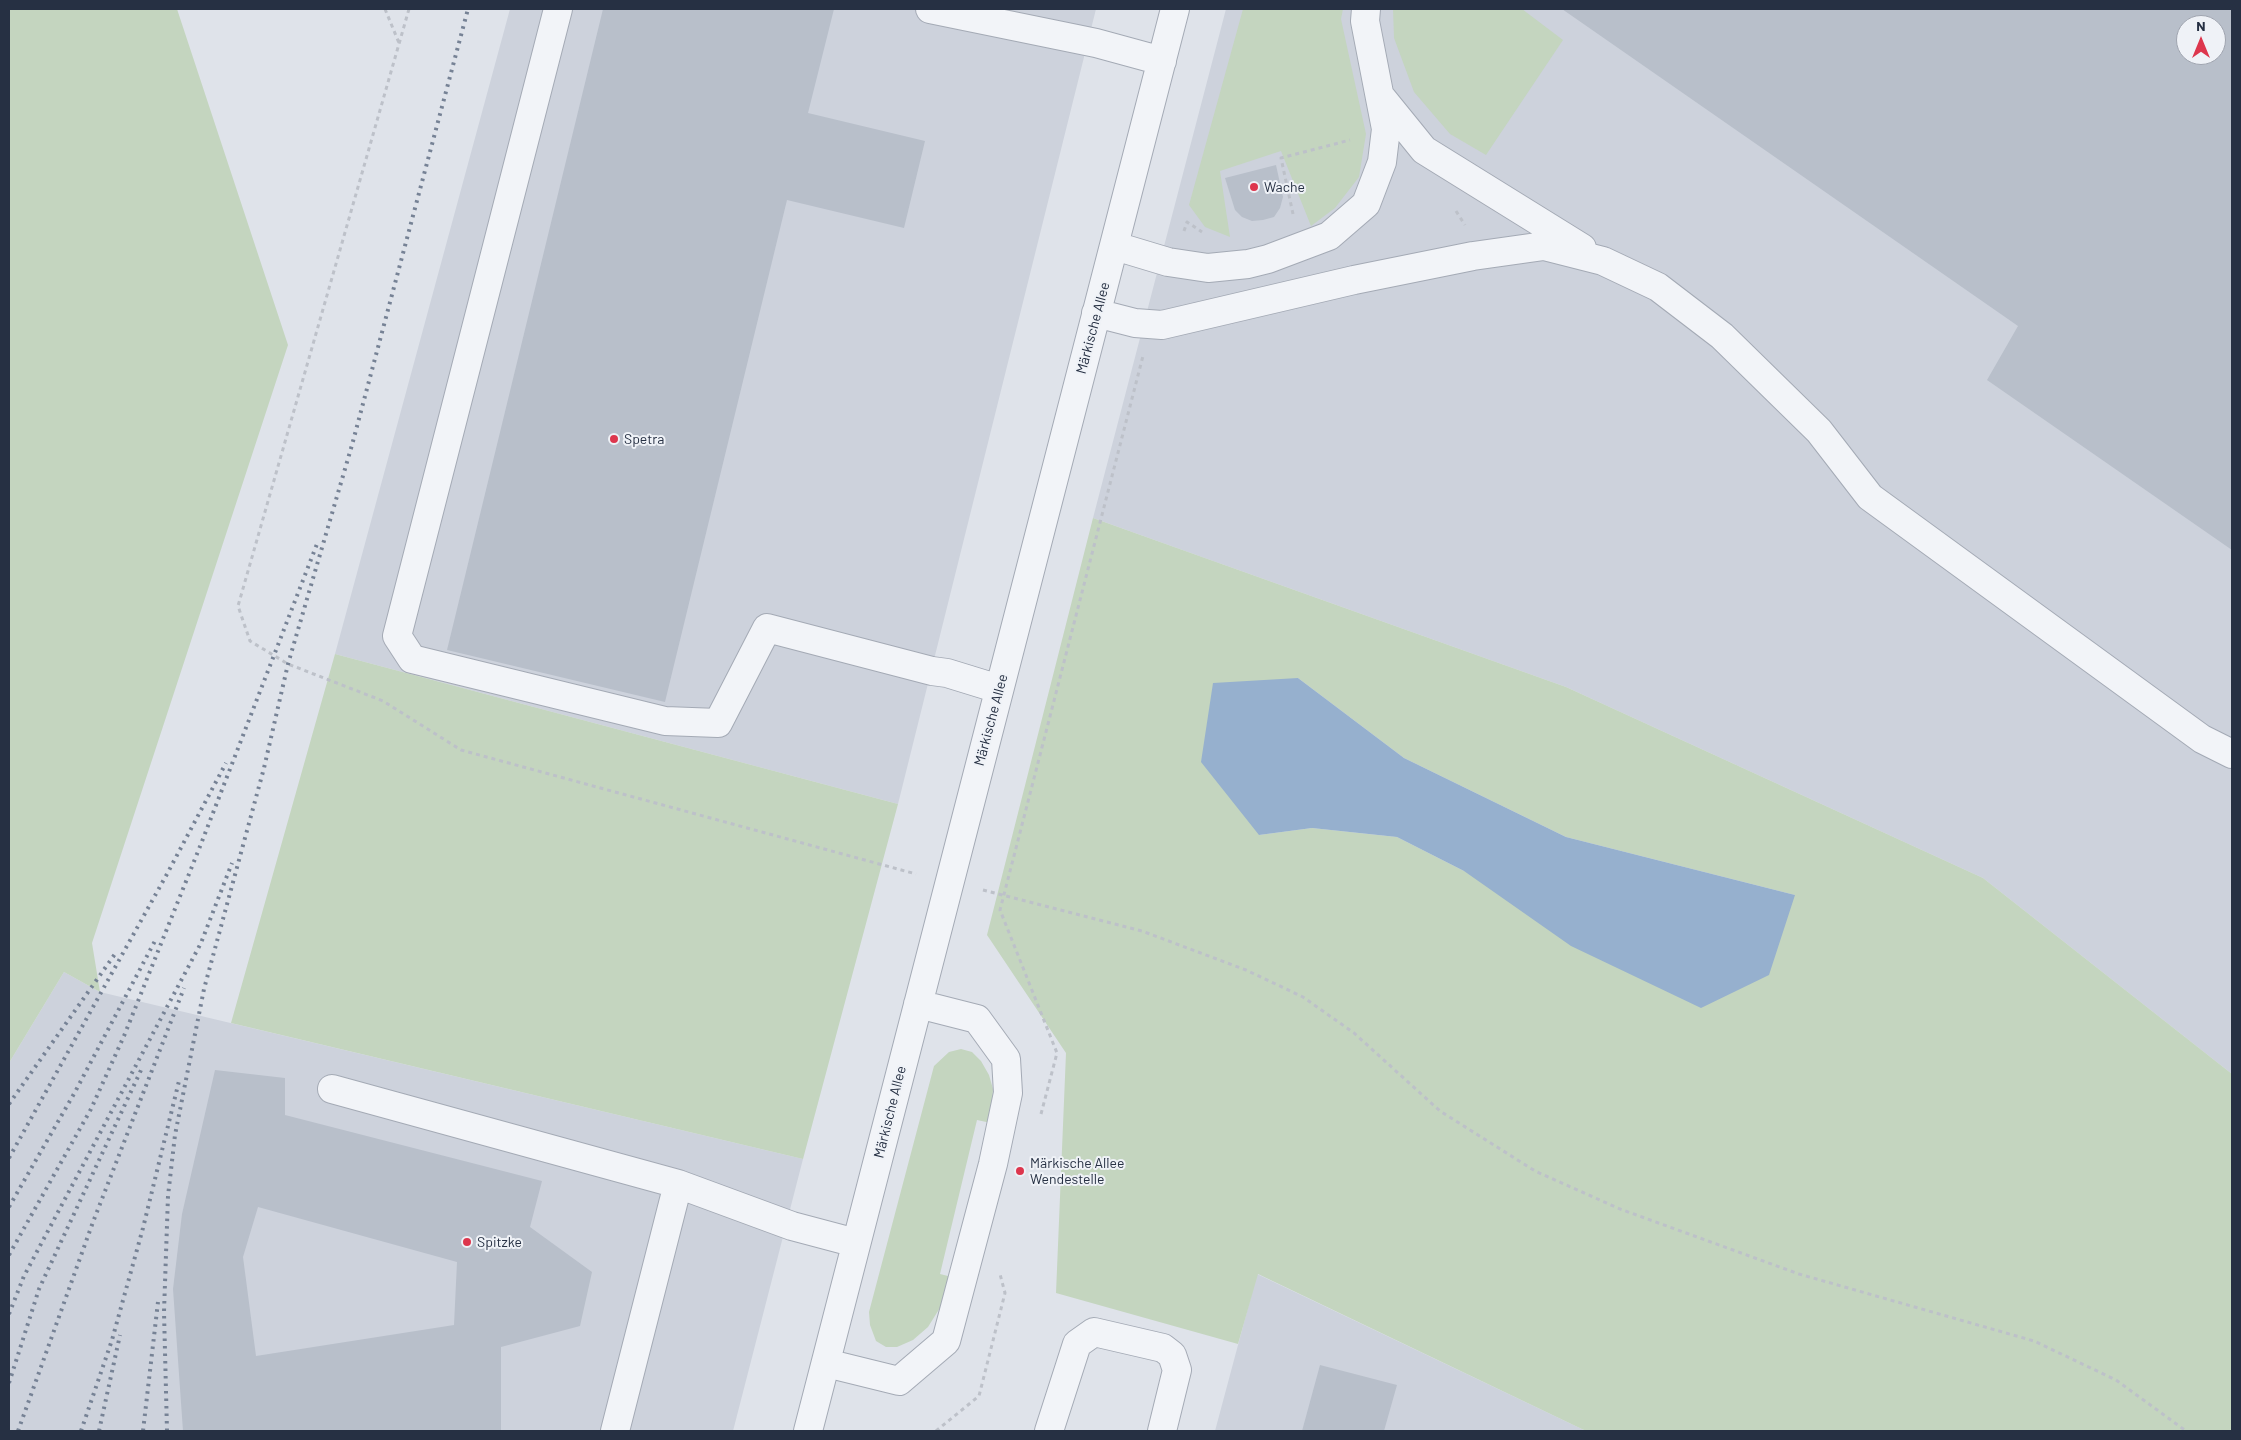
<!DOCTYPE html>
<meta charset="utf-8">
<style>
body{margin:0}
#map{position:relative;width:2241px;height:1440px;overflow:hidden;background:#dfe3ea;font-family:Barlow,sans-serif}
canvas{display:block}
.frame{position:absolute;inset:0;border:10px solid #263043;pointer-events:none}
.north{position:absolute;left:2176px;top:15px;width:50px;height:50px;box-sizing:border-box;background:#eff2f7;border:1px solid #9fa4af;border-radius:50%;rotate:0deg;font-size:14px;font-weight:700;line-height:20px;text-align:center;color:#263043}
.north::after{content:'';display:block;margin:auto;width:18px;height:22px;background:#dd364d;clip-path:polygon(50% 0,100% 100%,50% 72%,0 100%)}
</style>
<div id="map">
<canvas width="2241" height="1440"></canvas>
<div class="frame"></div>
<div class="north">N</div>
</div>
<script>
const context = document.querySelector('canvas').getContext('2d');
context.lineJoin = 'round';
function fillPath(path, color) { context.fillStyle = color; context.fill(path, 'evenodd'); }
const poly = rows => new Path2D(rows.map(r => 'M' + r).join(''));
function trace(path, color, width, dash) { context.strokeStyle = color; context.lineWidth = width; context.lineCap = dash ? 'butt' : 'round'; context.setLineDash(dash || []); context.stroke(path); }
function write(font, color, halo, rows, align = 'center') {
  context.font = font + ' Barlow,sans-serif'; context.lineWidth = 4; context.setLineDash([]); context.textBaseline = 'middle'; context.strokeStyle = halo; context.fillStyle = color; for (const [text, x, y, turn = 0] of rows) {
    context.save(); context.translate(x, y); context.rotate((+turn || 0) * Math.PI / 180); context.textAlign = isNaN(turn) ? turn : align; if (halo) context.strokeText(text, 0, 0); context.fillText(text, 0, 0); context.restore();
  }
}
fillPath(poly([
 [510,9,1096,9,898,804,335,654],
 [1226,9,2232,9,2232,1074,1983,878,1566,687,1093,518],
 [2186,25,2216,25,2216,55,2186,55],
 [64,972,100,992,803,1159,733,1431,9,1431,9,1063],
 [1257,1274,1586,1431,1215,1431]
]), '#cdd2dc');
fillPath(poly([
 [9,9,177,9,288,345,92,943,100,992,64,972,9,1063],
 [1243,9,1343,9,1341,19,1366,134,1359,177,1335,208,1311,226,1281,151,1220,171,1230,237,1205,227,1189,205],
 [1393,9,1522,9,1563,40,1486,155,1450,134,1414,92,1394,38],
 [1093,518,1566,687,1983,878,2232,1074,2232,1431,1586,1431,1258,1274,1238,1344,1056,1293,1066,1053,987,935],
 [1298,678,1404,758,1566,837,1795,895,1464,871,1397,837,1312,828,1259,835],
 [335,654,898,804,803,1159,231,1023],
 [961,1049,972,1052,981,1061,989,1075,993,1089,991,1123,977,1120,940,1274,952,1277,943,1303,928,1327,913,1340,897,1347,886,1347,876,1341,870,1325,869,1312,934,1066,949,1052]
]), '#c4d5bf');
fillPath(poly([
 [1298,678,1404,758,1566,837,1795,895,1769,975,1701,1008,1571,946,1464,871,1397,837,1312,828,1259,835,1201,762,1213,683]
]), '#96b0ce');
fillPath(poly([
 [603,9,834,9,808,113,925,141,904,228,787,200,665,702,447,650],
 [1562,9,2232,9,2232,550,1987,380,2018,326],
 [2186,25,2216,25,2216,55,2186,55],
 [1276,165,1283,197,1280,208,1274,217,1263,220,1252,221,1242,217,1235,210,1225,178],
 [215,1070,285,1078,285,1115,542,1181,530,1227,592,1272,580,1326,501,1347,501,1431,183,1431,173,1289,182,1214],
 [258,1207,457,1262,454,1325,256,1356,243,1257],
 [1320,1365,1397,1385,1384,1431,1302,1431]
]), '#b8bfca');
const minor = poly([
 [558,9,397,636,412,659,665,721,718,723,767,628,932,671,947,673,999,689],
 [930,9,1096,43,1162,61],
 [1381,97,1424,150,1582,248],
 [1115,246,1168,262,1208,268,1248,264,1268,259,1329,236,1366,204,1382,162,1386,129,1365,21,1366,9],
 [1096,313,1135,323,1162,325,1354,280,1473,256,1544,246,1603,261,1658,287,1722,336,1819,431,1870,497,2202,739,2232,754],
 [332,1089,678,1184],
 [826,1363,899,1381,946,1341,993,1164,1008,1093,1006,1059,977,1019,918,1004],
 [615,1431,678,1184,792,1226,856,1243],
 [808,1431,1175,9],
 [1049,1431,1077,1344,1094,1332,1163,1348,1172,1355,1177,1370,1162,1431]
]);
trace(minor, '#a4aab5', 30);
trace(poly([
 [385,9,399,43],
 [409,9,238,606,250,641,288,664,383,701,461,750,916,874],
 [1456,211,1465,225],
 [1293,214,1281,158,1350,140],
 [1184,231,1187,222,1202,232],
 [983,890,1142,931,1246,970,1303,997,1354,1033,1440,1111,1535,1171,1620,1209,1799,1274,2034,1341,2116,1380,2186,1431],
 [1041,1114,1057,1053,1000,910,1143,356],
 [936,1431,979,1396,1005,1293,1000,1274]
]), '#bdc1c9', 3, [4, 4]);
trace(minor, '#f2f4f8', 28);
trace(poly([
 [9,1104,115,954],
 [9,1158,167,874,226,763],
 [9,1207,75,1092,156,939],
 [9,1255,91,1109,124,1036,201,844,317,544],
 [9,1314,24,1276,201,943,232,863],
 [9,1383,39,1289,142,1068],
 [18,1431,93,1222,184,988],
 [81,1431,112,1340,143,1228,179,1081],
 [99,1431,120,1335],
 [143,1431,158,1302],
 [167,1431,164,1312,168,1196,175,1135,204,989,264,768,288,664,352,445,468,9]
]), '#768295', 4, [2.5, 5]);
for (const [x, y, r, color] of [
 [1254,187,5,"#dd364d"],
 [614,439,5,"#dd364d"],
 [1020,1171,5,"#dd364d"],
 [467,1242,5,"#dd364d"]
]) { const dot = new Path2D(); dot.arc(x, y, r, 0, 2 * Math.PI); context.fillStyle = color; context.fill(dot); trace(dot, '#eff2f7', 2); }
write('14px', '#263043', '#eff2f7', [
 ["Wache",1264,187],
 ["Spetra",624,439],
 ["Märkische Allee",1030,1163],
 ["Wendestelle",1030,1179],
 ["Spitzke",477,1242]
], 'left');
write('14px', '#263043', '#eff2f7', [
 ["Märkische Allee",1093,328,-75],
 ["Märkische Allee",991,720,-75],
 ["Märkische Allee",890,1112,-76]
]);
</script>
